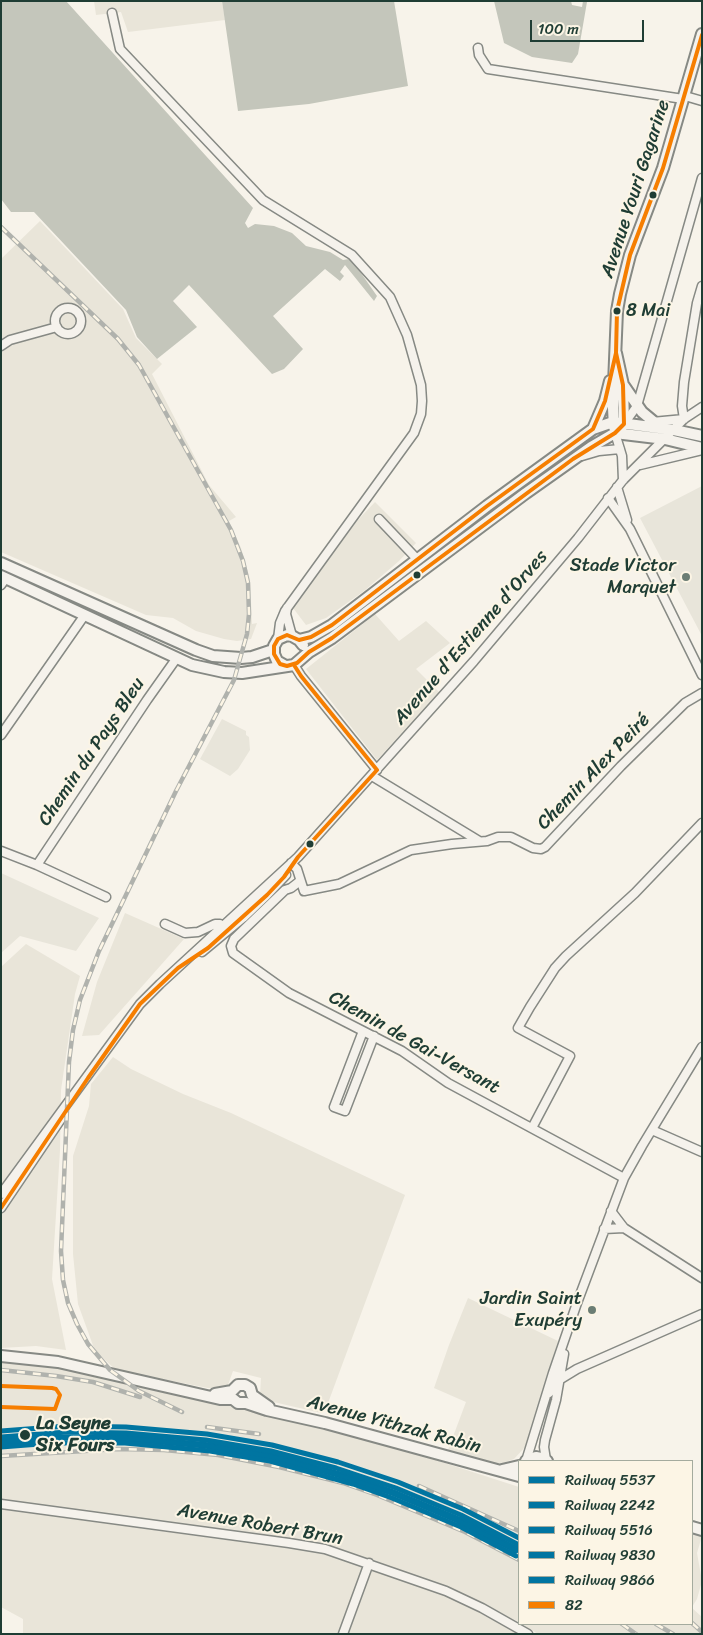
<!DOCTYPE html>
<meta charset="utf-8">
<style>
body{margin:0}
#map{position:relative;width:703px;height:1635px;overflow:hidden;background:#f7f3ea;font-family:Sriracha,sans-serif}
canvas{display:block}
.frame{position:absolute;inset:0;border:2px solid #1f3d34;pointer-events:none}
.legend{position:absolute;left:518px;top:1460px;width:175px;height:165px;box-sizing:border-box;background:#fcf5e5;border:1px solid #a4ab9e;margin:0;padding:6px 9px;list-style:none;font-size:15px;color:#1f3d34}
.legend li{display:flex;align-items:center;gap:10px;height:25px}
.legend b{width:25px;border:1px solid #a4ab9e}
.scale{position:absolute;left:530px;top:20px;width:114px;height:22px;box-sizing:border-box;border:2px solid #1f3d34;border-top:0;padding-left:6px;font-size:15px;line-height:18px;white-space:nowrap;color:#1f3d34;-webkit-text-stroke:4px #fcf5e5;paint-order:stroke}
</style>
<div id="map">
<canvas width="703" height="1635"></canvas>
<div class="frame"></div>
<ul class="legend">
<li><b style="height:6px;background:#0075a1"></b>Railway 5537</li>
<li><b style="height:6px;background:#0075a1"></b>Railway 2242</li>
<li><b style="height:6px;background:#0075a1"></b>Railway 5516</li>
<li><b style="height:6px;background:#0075a1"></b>Railway 9830</li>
<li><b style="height:6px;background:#0075a1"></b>Railway 9866</li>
<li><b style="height:6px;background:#f67e00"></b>82</li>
</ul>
<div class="scale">100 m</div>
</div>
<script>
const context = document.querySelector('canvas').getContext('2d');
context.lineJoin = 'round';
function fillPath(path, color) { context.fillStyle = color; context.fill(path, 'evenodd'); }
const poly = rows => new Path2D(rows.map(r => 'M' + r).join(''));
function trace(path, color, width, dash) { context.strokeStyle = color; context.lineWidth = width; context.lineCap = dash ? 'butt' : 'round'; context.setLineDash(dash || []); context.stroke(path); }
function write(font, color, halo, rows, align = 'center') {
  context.font = font + ' Sriracha,sans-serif'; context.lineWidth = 4; context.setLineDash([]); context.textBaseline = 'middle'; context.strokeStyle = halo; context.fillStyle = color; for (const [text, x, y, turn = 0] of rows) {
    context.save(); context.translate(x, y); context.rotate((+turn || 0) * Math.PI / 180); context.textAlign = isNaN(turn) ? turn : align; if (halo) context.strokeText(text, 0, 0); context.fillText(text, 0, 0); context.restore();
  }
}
fillPath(poly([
 [94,1,222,1,225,20,128,32,121,12,96,15],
 [40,221,123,309,136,338,162,364,152,374,209,485,236,517,229,521,241,548,250,579,252,624,257,623,251,639,237,641,224,639,196,631,173,618,146,615,1,552,1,259],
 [375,502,416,543,399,561,364,591,326,618,306,625,293,608,357,521],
 [375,614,399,641,426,621,450,643,416,669,439,692,377,760,306,669],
 [125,913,184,939,99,1035,82,1036,97,982],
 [26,944,80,976,75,994,61,1090,60,1150,52,1279,66,1350,36,1346,1,1348,1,967],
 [113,1057,131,1069,183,1094,231,1113,405,1195,328,1403,321,1413,265,1400,260,1395,261,1378,233,1371,228,1385,221,1388,208,1388,116,1370,95,1351,78,1304,73,1254,73,1156,89,1106,91,1084],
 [468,1298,558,1341,526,1446,514,1459,500,1464,491,1463,448,1450,466,1402,434,1388,449,1345],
 [1,1360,76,1368,354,1436,414,1453,519,1487,519,1622,470,1598,446,1588,335,1549,113,1515,1,1502],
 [1,1509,264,1545,317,1550,360,1566,436,1588,517,1634,23,1634,23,1619,1,1607],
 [692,1533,702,1536,697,1553,702,1581,697,1599,692,1607],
 [692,1608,702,1617,702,1634,538,1634,522,1624,692,1624]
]), '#e9e5d9');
fillPath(poly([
 [702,486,702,636,640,518],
 [222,719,246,731,246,735,249,737,250,750,238,769,230,776,200,759],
 [1,873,99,918,76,951,20,936,1,953]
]), '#e8e5da');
fillPath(poly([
 [1,1,66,1,253,208,245,223,248,228,255,224,274,226,292,233,306,246,330,252,343,260,349,259,354,263,377,296,374,301,345,265,340,272,344,276,340,281,325,269,273,316,303,349,284,369,272,374,189,285,173,301,197,327,157,359,137,337,126,310,34,212,11,212,1,199],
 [222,1,394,1,408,86,309,104,238,111],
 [494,1,571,1,572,5,582,7,583,1,587,2,578,54,572,63,532,57,504,43]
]), '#c4c6bb');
const minor = poly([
 [112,13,120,49,263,200,352,255,390,297,407,335,421,385,422,401,421,414,414,433,285,611,280,623,278,639],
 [478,48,479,55,488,69,683,99],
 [685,96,702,101],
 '55 321a13 13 0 1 1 26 0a13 13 0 1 1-26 0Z',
 [1,346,10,340,57,327],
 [684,419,682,406,684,382,697,303,702,286],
 [652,422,684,419],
 [624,424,637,406,702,178],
 [615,433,622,456,623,480],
 [582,456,599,451,620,449],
 [640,465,702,450],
 [617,487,627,520],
 [608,498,630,529,702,675],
 [379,519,417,559],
 [1,585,6,578],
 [287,608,286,614,292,636],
 [294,665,301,676,377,770],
 [1,735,84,616],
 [372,776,479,841],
 [1,851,37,865,106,897],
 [291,863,297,869,304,891,339,884,411,850,452,844,487,841,498,837,511,837,533,848,541,849,545,847,621,766,685,703,702,693],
 [37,865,147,700,176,659],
 [300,881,291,888,285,890,234,939,231,946,233,953,289,993,402,1051,448,1083,624,1178],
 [165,924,185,933,198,932,215,924,220,924,226,930],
 [202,952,243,918,267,895,286,875],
 [363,1031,334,1107,345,1111,374,1036],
 [532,1128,570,1056,518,1028,530,1007,555,968,566,956,635,893,702,823],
 [652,1130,702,1152],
 [1,1194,140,1004,160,984,298,857,474,661,578,538,623,480,684,419,702,407],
 [1,1208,61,1119],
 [611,1211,624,1228,702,1278],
 [604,1229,624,1228],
 [549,1393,559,1380,577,1369,702,1314],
 [546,1460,544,1447,545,1440,556,1400,564,1354],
 [526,1461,553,1373,577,1303,624,1178,642,1146,702,1047],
 [1,1504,289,1543,325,1549,446,1591,482,1608,528,1634],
 [343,1634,369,1563]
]);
const major = poly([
 [624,386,642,412,660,427],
 [614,427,613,408,617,311,620,294,630,255,663,168,702,34],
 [593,429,605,401,610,381],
 [615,433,665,439,702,448],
 [1,563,196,650,213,656,241,658,252,657,273,650],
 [1,576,192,665,224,672,242,673,294,665,309,652,332,638,526,493,591,447,615,433,624,424,623,385,616,353],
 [299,640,311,637,332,625,487,506,593,429,613,422,674,430,702,436],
 [284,665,277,661,274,654,274,646,278,639,287,635,292,636,299,640,303,645],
 [1,1356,58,1362,220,1399,233,1399,238,1403,246,1403,267,1410,325,1423,519,1476],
 [215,1394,232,1391,238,1385,245,1385,250,1388,252,1395,269,1407],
 [526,1461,536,1457,541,1458,547,1461],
 [502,1470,519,1466],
 [692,1527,702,1530]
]);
trace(minor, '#868984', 11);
trace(major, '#868984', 14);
trace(minor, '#f5f2ec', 8);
trace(major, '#f5f2ec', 10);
const rail = poly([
 [1,227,118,339,139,365,231,530,243,561,248,583,249,614,247,634,234,680,176,791,99,951,80,1000,73,1030,69,1062,61,1251,63,1280,68,1303,77,1324,88,1344,110,1370,139,1391,182,1412],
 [1,1370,56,1376,93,1382,140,1397],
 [207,1427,259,1434],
 [1,1456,118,1449,164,1450,218,1455,279,1467,343,1483,377,1495,465,1532,519,1560],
 [419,1486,519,1531],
 [692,1623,702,1632],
 [622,1624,636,1634],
 [656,1624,673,1634]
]);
trace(rail, '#b0b2ad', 4.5);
trace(rail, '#fcf5e5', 2.5, [8]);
trace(poly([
 [663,168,702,35],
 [663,168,702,35],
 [630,255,663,168],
 [630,255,663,168],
 [616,353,623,385,624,424,615,433,573,459,332,638,309,652,297,663,287,666,280,664,274,654,274,646,278,639,287,635,299,640,311,637,332,625,487,506,593,429,605,401,616,353],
 [616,353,617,311,630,255],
 [294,665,301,676,377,770],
 [1,1208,88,1078,140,1004,178,968,208,948,267,895,284,877,298,857,377,770],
 [1,1386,52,1388,56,1389,60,1395,55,1409,1,1407]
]), '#f67e00', 4);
trace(poly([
 [1,1441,53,1437,125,1437,211,1445,271,1455,355,1478,394,1492,464,1521,519,1550]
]), '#0075a1', 5);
trace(poly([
 [1,1437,67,1432,126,1433,206,1440,271,1451,336,1468,396,1488,461,1515,519,1545]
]), '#0075a1', 5);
trace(poly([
 [1,1443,67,1438,126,1439,205,1446,270,1457,334,1474,394,1494,458,1521,516,1551]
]), '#0075a1', 5);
trace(poly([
 [1,1447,53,1443,125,1443,210,1451,270,1461,353,1484,392,1498,461,1527,516,1556]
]), '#0075a1', 5);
trace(poly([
 [1,1431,67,1426,126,1427,207,1434,272,1445,338,1462,398,1482,463,1509,519,1538]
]), '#0075a1', 5);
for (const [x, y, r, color] of [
 [653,195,4.5,"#1f3d34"],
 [617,311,4.5,"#1f3d34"],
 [417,575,4.5,"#1f3d34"],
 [686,577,5,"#6b7d74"],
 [310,844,4.5,"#1f3d34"],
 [592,1310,5,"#6b7d74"],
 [25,1435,6,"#1f3d34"]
]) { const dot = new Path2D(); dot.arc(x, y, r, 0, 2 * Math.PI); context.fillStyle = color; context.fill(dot); trace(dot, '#fcf5e5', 2); }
write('18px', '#1f3d34', '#fcf5e5', [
 ["8 Mai",626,311]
], 'left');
write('19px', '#1f3d34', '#fcf5e5', [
 ["Avenue Youri Gagarine",636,189,-72],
 ["Avenue d'Estienne d'Orves",471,638,-49],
 ["Chemin du Pays Bleu",92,752,-56],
 ["Chemin Alex Peiré",594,772,-46],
 ["Chemin de Gai-Versant",414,1043,29],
 ["Avenue Yithzak Rabin",394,1425,15],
 ["Avenue Robert Brun",260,1525,10]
]);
write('19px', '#1f3d34', '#fcf5e5', [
 ["Stade Victor",676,566],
 ["Marquet",676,588],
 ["Jardin Saint",582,1299],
 ["Exupéry",582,1321]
], 'right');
write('bold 19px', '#1f3d34', '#fcf5e5', [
 ["La Seyne",36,1424],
 ["Six Fours",36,1446]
], 'left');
</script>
